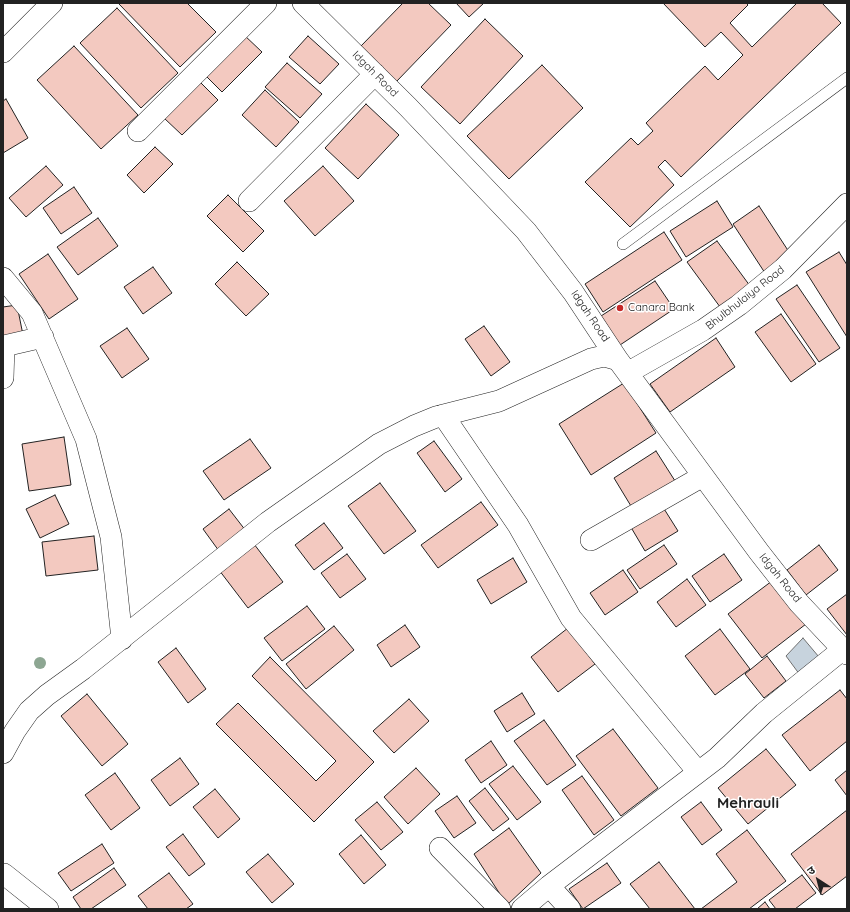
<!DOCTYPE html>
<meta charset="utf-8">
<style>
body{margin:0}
#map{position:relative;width:850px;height:912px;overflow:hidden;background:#fff;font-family:Quicksand,"Noto Sans Devanagari",sans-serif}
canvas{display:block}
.frame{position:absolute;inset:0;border:4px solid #222;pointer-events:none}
.north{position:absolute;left:798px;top:860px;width:40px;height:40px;-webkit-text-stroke:3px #fff;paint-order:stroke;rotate:324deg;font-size:11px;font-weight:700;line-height:16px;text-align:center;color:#222}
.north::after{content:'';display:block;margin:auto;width:14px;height:18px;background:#222;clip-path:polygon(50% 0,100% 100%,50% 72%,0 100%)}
</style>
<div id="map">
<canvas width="850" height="912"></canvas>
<div class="frame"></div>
<div class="north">उ</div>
</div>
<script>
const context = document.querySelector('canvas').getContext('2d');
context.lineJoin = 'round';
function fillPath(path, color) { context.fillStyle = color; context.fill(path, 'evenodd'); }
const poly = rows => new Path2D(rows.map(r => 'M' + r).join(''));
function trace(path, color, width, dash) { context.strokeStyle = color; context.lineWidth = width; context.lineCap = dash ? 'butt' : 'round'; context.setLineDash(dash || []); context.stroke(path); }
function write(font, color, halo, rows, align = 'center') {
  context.font = font + ' Quicksand,sans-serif'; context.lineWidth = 3; context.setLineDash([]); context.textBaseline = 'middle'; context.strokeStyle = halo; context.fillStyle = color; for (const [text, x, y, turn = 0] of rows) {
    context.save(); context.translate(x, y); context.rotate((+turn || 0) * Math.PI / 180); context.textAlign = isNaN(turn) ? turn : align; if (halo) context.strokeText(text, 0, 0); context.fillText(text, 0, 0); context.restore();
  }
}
const water = poly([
 [803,638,819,657,800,675,786,656,803,638]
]);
fillPath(water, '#c7d3dd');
trace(water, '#6f6f6f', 1);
const building = poly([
 [120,3,187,3,216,32,180,67,119,4,120,3],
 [403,3,428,3,451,25,396,82,360,47,403,3],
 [456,3,484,3,469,17,456,3],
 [663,3,746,3,748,5,730,23,752,47,797,3,822,3,841,23,681,177,665,160,658,167,674,185,630,227,585,182,631,138,638,145,653,131,646,123,705,66,718,80,743,55,721,32,705,47,663,3],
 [117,8,178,73,141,108,80,43,117,8],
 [485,19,523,56,460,124,421,87,485,19],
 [243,34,262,52,222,92,203,73,243,34],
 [308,36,339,64,320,84,289,57,308,36],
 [74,46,138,115,101,149,37,80,74,46],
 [287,63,322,94,300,118,265,87,287,63],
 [542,65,583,108,509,179,467,136,542,65],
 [200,82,218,100,182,135,164,118,200,82],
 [265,90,299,122,276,147,242,115,265,90],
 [6,99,28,138,3,153,3,101,6,99],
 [366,104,399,135,358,179,325,148,366,104],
 [155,147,173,164,144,193,127,175,155,147],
 [46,166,63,185,26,217,9,198,46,166],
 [323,166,354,201,315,236,284,201,323,166],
 [74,187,92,213,61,234,43,208,74,187],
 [228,195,264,231,243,252,207,216,228,195],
 [717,201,733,227,686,257,670,231,717,201],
 [759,206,791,255,765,273,733,224,759,206],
 [98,218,118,246,78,275,57,247,98,218],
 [664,232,682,260,603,312,585,284,664,232],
 [717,241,753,290,723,311,687,262,717,241],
 [839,252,847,265,847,337,806,272,839,252],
 [48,254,78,299,49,319,19,274,48,254],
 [237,262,269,294,246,316,215,284,237,262],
 [153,267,172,293,143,314,124,287,153,267],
 [655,281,674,309,620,345,601,316,655,281],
 [797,285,840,348,819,362,776,299,797,285],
 [17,305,23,335,3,339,3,307,17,305],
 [781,314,816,364,791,382,755,332,781,314],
 [484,326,510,362,491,376,465,339,484,326],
 [127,328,149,359,122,378,100,346,127,328],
 [716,338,735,367,670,412,650,384,716,338],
 [624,383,656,433,591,475,559,424,624,383],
 [64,437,71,485,29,491,22,444,64,437],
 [250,439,271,468,224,500,203,471,250,439],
 [434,441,462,479,445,492,417,453,434,441],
 [656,451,677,484,634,511,614,478,656,451],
 [380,483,416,531,384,554,348,506,380,483],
 [55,495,69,524,40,538,26,509,55,495],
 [481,502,498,525,438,568,421,545,481,502],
 [661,504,678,531,645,551,629,524,661,504],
 [229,509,246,531,219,551,203,529,229,509],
 [324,523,343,548,314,570,295,545,324,523],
 [94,536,98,570,46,576,42,542,94,536],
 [254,544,283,582,248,608,219,570,254,544],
 [664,545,677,564,640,589,627,570,664,545],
 [819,545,838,570,806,595,787,570,819,545],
 [347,554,366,579,340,598,321,573,347,554],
 [724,554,742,580,710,602,692,576,724,554],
 [513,558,527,582,491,604,477,580,513,558],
 [623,570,638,592,605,615,590,593,623,570],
 [687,579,706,605,676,627,657,602,687,579],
 [772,581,806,624,762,658,728,614,772,581],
 [847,594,847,635,827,609,847,594],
 [307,606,325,629,282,661,264,638,307,606],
 [405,625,420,647,391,667,377,645,405,625],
 [334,626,354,650,306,689,286,664,334,626],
 [568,628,595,664,558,692,531,657,568,628],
 [720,629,750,669,715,695,685,656,720,629],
 [176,648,206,689,188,703,158,662,176,648],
 [767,656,786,681,764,698,745,674,767,656],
 [270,657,374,762,314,822,216,724,238,703,316,781,336,761,252,676,270,657],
 [840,690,847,699,847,741,810,771,782,735,840,690],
 [522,693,535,714,507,732,494,711,522,693],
 [87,694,128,744,102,766,61,716,87,694],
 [409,699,429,721,394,753,373,731,409,699],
 [544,720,576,765,547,785,514,741,544,720],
 [613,729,658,788,621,816,576,756,613,729],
 [491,741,507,765,481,783,465,760,491,741],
 [766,749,796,785,748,824,718,788,766,749],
 [180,758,199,784,170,806,151,780,180,758],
 [513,766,541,802,517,820,489,784,513,766],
 [416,768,440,794,408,824,384,797,416,768],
 [847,770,847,796,835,780,847,770],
 [115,773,140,808,111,830,85,795,115,773],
 [582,776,614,820,594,835,562,790,582,776],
 [485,788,509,819,493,831,469,801,485,788],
 [215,789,240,819,218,838,193,807,215,789],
 [457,796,476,823,454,838,435,811,457,796],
 [377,802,403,832,381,850,355,820,377,802],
 [701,802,722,830,702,845,681,817,701,802],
 [847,810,847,876,822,895,791,854,847,810],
 [509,828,541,873,507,905,474,854,509,828],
 [747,830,786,881,749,909,701,909,737,882,716,854,747,830],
 [183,834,205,864,189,876,166,847,183,834],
 [361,835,386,865,364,884,339,854,361,835],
 [102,844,114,863,71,891,58,873,102,844],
 [268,854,294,884,272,903,246,872,268,854],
 [659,862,695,909,650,909,630,884,659,862],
 [607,863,621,883,583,909,569,889,607,863],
 [114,868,126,885,91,909,81,909,73,897,114,868],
 [169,873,193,904,186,909,148,909,138,896,169,873],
 [802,875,816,893,795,909,776,909,769,900,802,875],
 [765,902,770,909,757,909,765,902]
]);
fillPath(building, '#f3c9c0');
trace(building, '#222', 1);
const service = poly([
 [623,244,847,78]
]);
const minor = poly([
 [303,3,408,107,526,231,573,292,618,360,759,552,799,603,847,654],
 [3,52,52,3],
 [138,131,266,3],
 [249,201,375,74],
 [3,278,32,313,86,439,111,537,122,639],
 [629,372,703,330,739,305,783,269,847,204],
 [3,378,4,346,43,337],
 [443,415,518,525,571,618,698,772],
 [591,540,703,476],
 [3,753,15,731,29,711,47,695,83,669,268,522,379,444,414,426,436,417,499,401,591,359,604,356,618,360],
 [440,848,500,909],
 [4,874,48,909],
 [549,886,570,909],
 [522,909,549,886,717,758,764,713,842,650]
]);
trace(service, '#222', 12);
trace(minor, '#222', 22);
trace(service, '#fff', 11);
trace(minor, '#fff', 21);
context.fillStyle = '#8da692';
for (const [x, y] of [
 [40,663]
]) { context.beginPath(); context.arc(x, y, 6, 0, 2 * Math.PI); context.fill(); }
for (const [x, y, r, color] of [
 [620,308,4,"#c62828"]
]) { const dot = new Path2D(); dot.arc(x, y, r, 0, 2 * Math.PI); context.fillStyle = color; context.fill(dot); trace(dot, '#fff', 1.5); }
write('11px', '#222', '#fff', [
 ["Idgah Road",375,74,45],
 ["Bhulbhulaiya Road",745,298,-38],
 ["Idgah Road",590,316,56],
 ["Idgah Road",780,578,51]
]);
write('11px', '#222', '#fff', [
 ["Canara Bank",628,308]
], 'left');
write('bold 15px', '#222', '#fff', [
 ["Mehrauli",748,803]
]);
</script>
